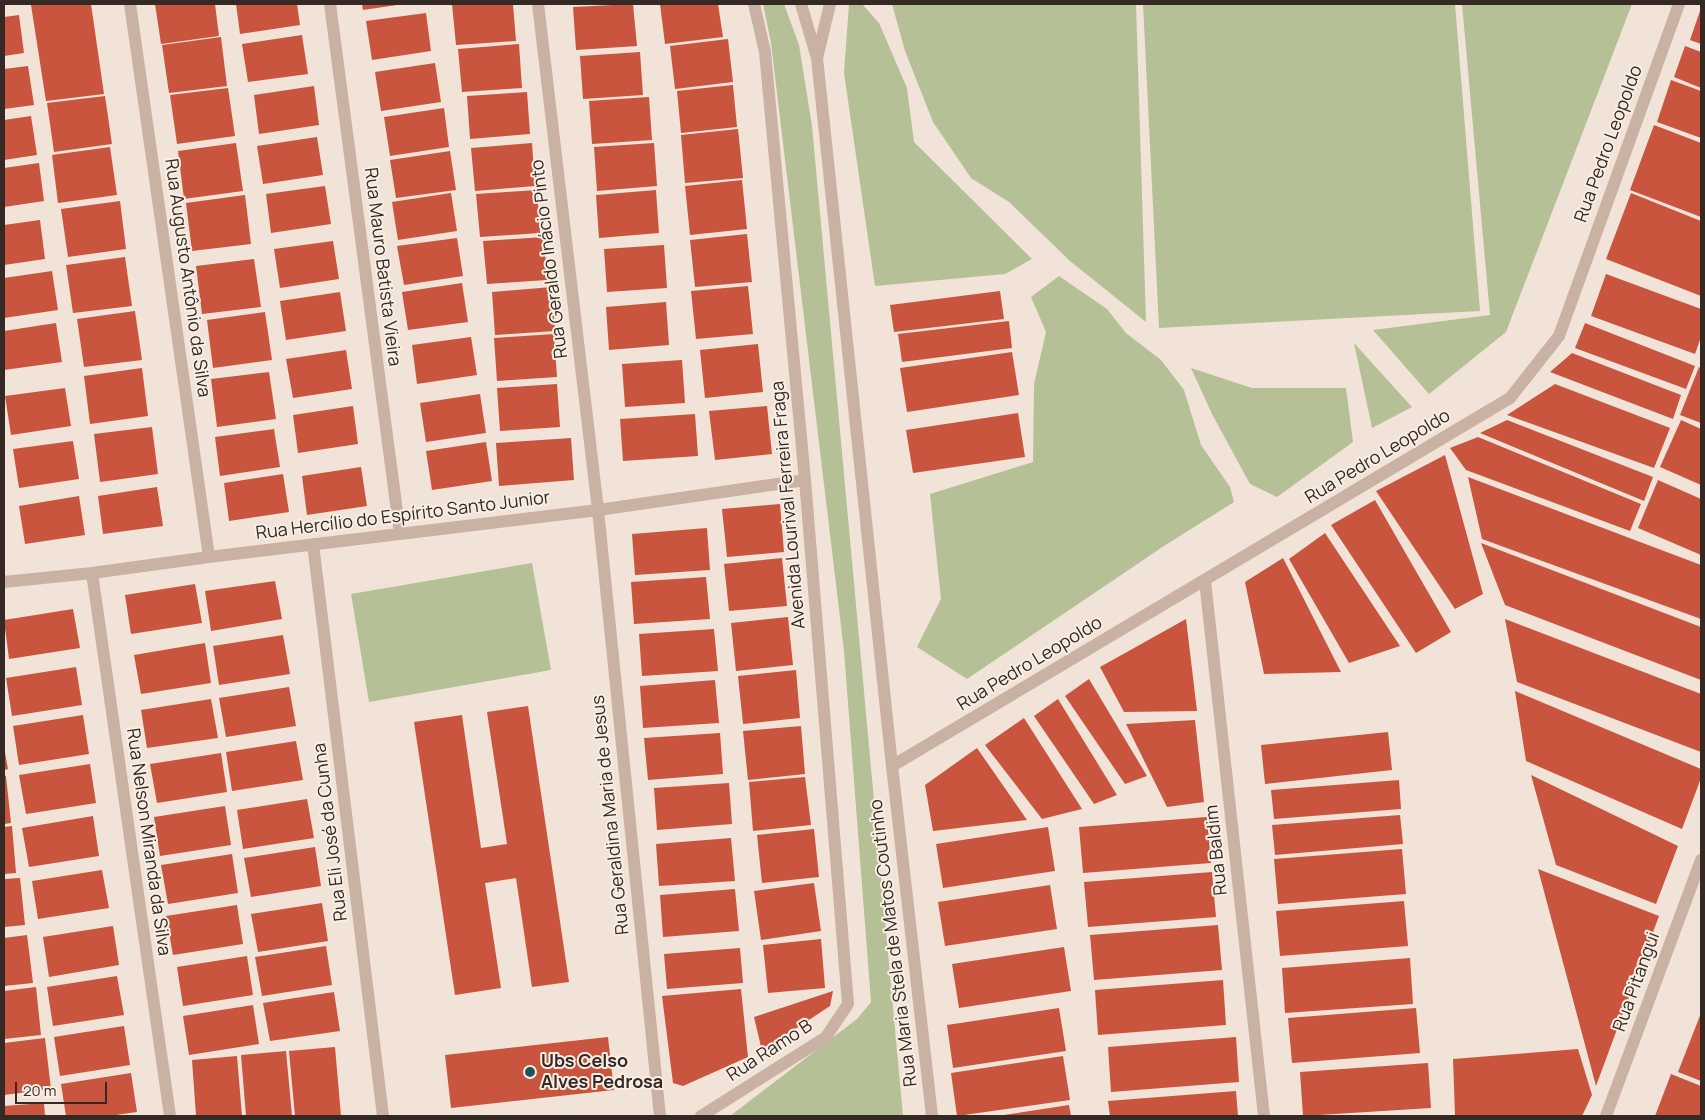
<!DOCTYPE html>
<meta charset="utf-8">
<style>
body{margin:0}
#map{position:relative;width:1705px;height:1120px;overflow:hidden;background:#f1e3d7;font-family:Manrope,sans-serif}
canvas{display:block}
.frame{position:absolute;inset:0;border:5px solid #342925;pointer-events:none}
.scale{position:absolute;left:15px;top:1082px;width:92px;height:22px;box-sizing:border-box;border:2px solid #342925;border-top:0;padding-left:6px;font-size:15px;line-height:18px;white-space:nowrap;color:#342925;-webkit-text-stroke:4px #f9eee3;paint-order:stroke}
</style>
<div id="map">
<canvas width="1705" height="1120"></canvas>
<div class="frame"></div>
<div class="scale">20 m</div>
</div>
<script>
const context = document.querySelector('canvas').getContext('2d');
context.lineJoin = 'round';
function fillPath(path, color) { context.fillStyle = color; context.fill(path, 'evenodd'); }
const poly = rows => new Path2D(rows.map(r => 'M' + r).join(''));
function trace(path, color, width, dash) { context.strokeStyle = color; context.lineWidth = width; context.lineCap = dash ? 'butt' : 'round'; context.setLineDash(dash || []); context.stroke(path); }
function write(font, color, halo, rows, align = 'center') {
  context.font = font + ' Manrope,sans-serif'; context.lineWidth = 4; context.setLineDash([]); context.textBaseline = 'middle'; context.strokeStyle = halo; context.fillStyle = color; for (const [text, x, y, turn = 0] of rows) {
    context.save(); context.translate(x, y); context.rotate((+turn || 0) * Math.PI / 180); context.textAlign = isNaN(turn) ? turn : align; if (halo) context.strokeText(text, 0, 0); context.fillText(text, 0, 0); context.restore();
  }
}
fillPath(poly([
 [763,4,784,4,799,45,812,126,903,1116,730,1116,857,1019,871,1002,844,651,771,43],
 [849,4,862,4,879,23,907,88,914,142,1032,259,1005,274,875,286,844,73],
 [892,4,1136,4,1146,322,1070,261,1009,202,971,178,933,122,905,51],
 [1143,4,1455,4,1480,311,1159,328],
 [1462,4,1632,4,1506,332,1429,394,1373,330,1490,315],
 [1059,276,1107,309,1126,333,1161,360,1184,390,1201,445,1230,487,1234,502,1164,546,967,679,917,647,941,599,930,494,1033,462,1034,384,1046,332,1031,297],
 [1354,343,1412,407,1372,428],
 [1191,368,1252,388,1346,388,1353,442,1277,497,1250,484,1212,414],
 [532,563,551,670,369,702,351,594]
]), '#b5c097');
fillPath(poly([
 [91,4,104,94,46,101,31,5],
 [155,4,215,4,219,36,161,44],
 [236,4,297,4,300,25,240,34],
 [362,4,397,4,397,5,363,10],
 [452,4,513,4,516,41,456,45],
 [633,4,637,46,576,50,573,7],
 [660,4,718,4,723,37,665,44],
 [1701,8,1701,44,1690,40],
 [426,13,431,51,372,60,366,21],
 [19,15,24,53,4,56,4,17],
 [302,35,308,74,248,82,242,44],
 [221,37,227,86,169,93,162,45],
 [728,39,733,82,675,89,670,46],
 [519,44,522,88,462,92,458,49],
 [1685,46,1701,52,1701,88,1674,77],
 [640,52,643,95,583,99,580,56],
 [435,63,441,102,381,111,375,72],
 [28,66,34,105,4,109,4,69],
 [1671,80,1701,91,1701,138,1657,122],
 [733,85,737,127,681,133,677,91],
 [314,86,319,125,259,134,254,95],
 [228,88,235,136,177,144,170,95],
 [527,92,530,134,470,139,467,96],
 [105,96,112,144,54,152,47,103],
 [649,97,652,140,592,144,589,101],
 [444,108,449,147,390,156,384,117],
 [31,116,37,155,4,160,4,120],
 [1654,125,1701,143,1701,217,1630,190],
 [738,129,743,178,685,183,681,135],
 [317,137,323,175,263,184,257,146],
 [236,143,243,191,184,199,178,151],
 [532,143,535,186,475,191,471,148],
 [654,143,657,186,597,191,594,147],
 [110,147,117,195,58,203,52,155],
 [450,151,456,190,396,198,390,160],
 [39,163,44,201,4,207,4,168],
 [742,180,747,229,690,235,685,186],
 [325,186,331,224,271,233,266,194],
 [537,190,540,233,480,237,476,194],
 [656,190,659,233,599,238,596,195],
 [451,193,457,231,398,240,392,202],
 [1631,193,1701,221,1701,296,1606,259],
 [245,195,251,244,192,251,186,203],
 [120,201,126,249,68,257,61,209],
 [40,220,45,259,4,265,4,225],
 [747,234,752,282,695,287,690,240],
 [544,237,547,280,487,284,483,241],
 [457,238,463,276,404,285,397,246],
 [333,241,339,279,280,288,274,249],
 [664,245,667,288,607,292,604,249],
 [125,257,132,306,73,313,66,265],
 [254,259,261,307,202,314,196,266],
 [52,271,58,310,4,318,4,278],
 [1606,274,1701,309,1701,337,1695,354,1591,316],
 [462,283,468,322,408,330,402,292],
 [748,286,753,334,696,339,691,291],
 [552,287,555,331,495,335,492,292],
 [1000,291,1004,319,894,332,890,305],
 [340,292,346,331,286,340,280,301],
 [666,302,669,345,609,350,606,307],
 [135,311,142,360,84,367,77,319],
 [265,312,272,360,213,368,207,320],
 [1009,321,1012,348,902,362,898,334],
 [56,323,62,362,4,370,4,331],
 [1585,323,1695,366,1686,389,1575,348],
 [554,334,557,377,497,381,494,338],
 [471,337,477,375,417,384,412,345],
 [758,344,763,392,705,398,700,350],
 [346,350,352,389,293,398,286,359],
 [1012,352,1019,395,907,412,900,368],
 [1572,353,1681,395,1673,419,1550,372],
 [682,360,685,403,625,407,622,364],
 [1699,367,1701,368,1701,423,1680,415],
 [142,368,148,416,90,424,84,376],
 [269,372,276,419,217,427,211,379],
 [557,384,560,427,500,431,497,388],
 [1555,384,1670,428,1654,468,1507,415],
 [65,388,71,426,11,435,5,396],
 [480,394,486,433,426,442,420,403],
 [353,406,358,444,298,453,293,415],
 [767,406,772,454,715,460,709,411],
 [1018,413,1025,457,913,473,906,430],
 [695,414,698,456,623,461,620,419],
 [1507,420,1653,477,1644,501,1480,433],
 [1681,420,1701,429,1701,485,1660,467],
 [152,427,158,474,100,482,94,434],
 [274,429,280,467,220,476,215,437],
 [1478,437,1641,504,1630,531,1466,470,1450,448],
 [571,438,574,480,499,486,496,443],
 [73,441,79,479,19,488,13,449],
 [486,442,492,481,432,490,426,451],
 [1445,455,1483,594,1455,609,1376,491],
 [361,467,367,506,307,515,302,476],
 [283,474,289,512,229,521,224,483],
 [1468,477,1701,565,1701,619,1482,539],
 [1658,480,1701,499,1701,555,1638,528],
 [157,487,163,526,103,534,98,496],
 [79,496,85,535,25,544,19,506],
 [1375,500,1451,632,1416,653,1331,525],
 [780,504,784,552,727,557,722,509],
 [707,528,710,570,635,575,632,534],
 [1325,533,1400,646,1349,663,1289,559],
 [1481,543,1701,627,1701,680,1505,605],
 [782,558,787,606,729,611,724,564],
 [1283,558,1341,672,1264,674,1245,582],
 [706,577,710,619,634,624,631,582],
 [275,581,282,619,211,631,205,591],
 [195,584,202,623,131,634,125,595],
 [73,609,80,648,9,659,4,620],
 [788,617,793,665,736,671,731,623],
 [1186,619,1197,711,1124,712,1100,667],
 [1505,619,1701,694,1701,752,1517,682],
 [714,629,718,671,642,676,639,634],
 [283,635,290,674,219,685,213,646],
 [205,643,211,683,141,694,134,655],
 [76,667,82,705,12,716,6,678],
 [796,670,800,718,743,724,738,676],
 [1089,679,1147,776,1125,784,1065,696],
 [715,680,719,723,643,728,640,686],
 [289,687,296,726,226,737,219,698],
 [1515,691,1701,769,1701,778,1682,829,1526,761],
 [211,699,218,738,147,748,141,710],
 [1058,699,1117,795,1094,804,1034,716],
 [528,706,569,982,532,987,516,878,485,883,501,988,455,995,414,722,462,715,481,848,507,844,487,712],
 [83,715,89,754,19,765,13,726],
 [1024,718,1082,809,1042,819,985,745],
 [1195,720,1204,802,1167,807,1126,724],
 [801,726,805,774,748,780,743,731],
 [1388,732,1392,770,1265,784,1261,745],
 [720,733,723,774,648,780,644,738],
 [296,741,303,780,232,791,226,752],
 [4,747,8,769,4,770],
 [977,748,1027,820,933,831,925,785],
 [221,753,227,792,157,803,150,764],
 [90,764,96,803,26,814,19,775],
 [1531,775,1678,846,1656,904,1556,865],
 [4,776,6,776,11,823,4,824],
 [805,777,811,825,753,831,749,782],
 [1399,780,1401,809,1274,819,1271,790],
 [729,783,732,824,657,830,654,788],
 [307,799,314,838,243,849,237,810],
 [225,806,231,845,160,856,154,817],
 [1400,815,1403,844,1275,855,1272,825],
 [93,816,99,856,29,867,22,828],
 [1207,817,1211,863,1083,873,1079,827],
 [12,826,16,873,4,874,4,827],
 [1048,827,1055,871,943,888,936,844],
 [814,829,819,877,762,883,757,835],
 [731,838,735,881,659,886,656,844],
 [315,847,321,886,251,897,244,858],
 [1402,849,1406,894,1278,904,1274,859],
 [232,854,238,893,168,904,161,865],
 [1538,869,1659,916,1596,1086],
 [102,870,109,908,38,919,32,881],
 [1212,872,1216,917,1088,927,1084,882],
 [20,878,25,925,4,927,4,879],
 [814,883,821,931,761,940,754,891],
 [1050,885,1057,929,945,946,938,902],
 [735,889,739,931,663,937,660,895],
 [1404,901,1408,946,1280,956,1276,911],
 [322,903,328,941,258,952,251,914],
 [237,905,243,944,173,955,166,916],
 [1218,925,1222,970,1094,980,1090,935],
 [113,926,119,965,49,977,43,937],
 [27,935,33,983,4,986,4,938],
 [821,939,825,988,768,993,763,945],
 [326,946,332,985,262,996,255,957],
 [1064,947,1071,991,959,1008,952,964],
 [740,948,743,983,667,989,664,954],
 [247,956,253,995,183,1006,177,967],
 [1410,958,1413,1004,1285,1013,1282,968],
 [117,976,124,1015,53,1026,47,987],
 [1223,980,1226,1025,1098,1035,1095,990],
 [36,987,41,1035,4,1039,4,991],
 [741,989,748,1057,683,1086,673,1083,662,996],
 [833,991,830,1006,762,1051,754,1017],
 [334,992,340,1031,270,1041,263,1003],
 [253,1005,259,1044,189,1055,183,1016],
 [1059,1008,1066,1051,953,1068,947,1025],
 [1416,1008,1420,1053,1292,1063,1288,1018],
 [1701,1013,1701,1081,1678,1072],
 [124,1026,130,1065,60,1076,54,1037],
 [608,1037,614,1090,451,1108,445,1055],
 [1236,1037,1239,1082,1111,1092,1108,1047],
 [45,1038,51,1089,4,1095,4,1043],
 [335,1047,341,1116,295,1116,289,1051],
 [1578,1049,1592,1095,1582,1116,1455,1115,1453,1059],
 [286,1051,292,1116,246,1116,241,1055],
 [237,1056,242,1116,196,1116,192,1060],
 [1063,1056,1070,1100,957,1116,951,1073],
 [1428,1063,1431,1108,1303,1116,1300,1072],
 [131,1073,137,1112,109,1116,66,1116,61,1084],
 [1671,1074,1701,1086,1701,1116,1655,1116],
 [1236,1091,1238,1116,1110,1116,1108,1101],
 [44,1103,45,1116,4,1116,4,1106],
 [1069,1105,1071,1116,1004,1116,1004,1115]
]), '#c9553e');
trace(poly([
 [130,4,209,557],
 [330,4,400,534],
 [538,4,598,510,660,1116],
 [313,544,383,1116],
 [92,573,170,1116],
 [1205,581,1264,1116],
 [4,582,92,573,209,557,598,510,805,480],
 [892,766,1510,398,1559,336,1679,4],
 [701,1116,826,1037,848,1004,805,480,765,52,754,4],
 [1606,1116,1701,860]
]), '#c9b2a3', 12);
trace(poly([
 [801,4,817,58,892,766,932,1116],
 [817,58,830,4]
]), '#c9b2a3', 12);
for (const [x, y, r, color] of [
 [530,1072,6,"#1a5656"]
]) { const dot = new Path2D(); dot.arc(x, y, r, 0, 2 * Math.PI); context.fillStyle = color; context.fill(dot); trace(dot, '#f9eee3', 2); }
write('18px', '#342925', '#f9eee3', [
 ["Rua Pedro Leopoldo",1609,144,-70],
 ["Rua Geraldo Inácio Pinto",550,259,-97],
 ["Rua Mauro Batista Vieira",382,267,83],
 ["Rua Augusto Antônio da Silva",187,278,82],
 ["Rua Pedro Leopoldo",1378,457,-31],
 ["Avenida Lourival Ferreira Fraga",789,505,-95],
 ["Rua Hercílio do Espírito Santo Junior",403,516,-7],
 ["Rua Pedro Leopoldo",1030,664,-31],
 ["Rua Geraldina Maria de Jesus",611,815,-96],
 ["Rua Eli José da Cunha",331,832,-97],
 ["Rua Nelson Miranda da Silva",148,842,82],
 ["Rua Baldim",1217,850,-96],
 ["Rua Maria Stela de Matos Coutinho",894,943,-97],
 ["Rua Pitangui",1637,982,-70],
 ["Rua Ramo B",770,1051,-33]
]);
write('bold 18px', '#342925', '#f9eee3', [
 ["Ubs Celso",541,1062],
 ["Alves Pedrosa",541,1083]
], 'left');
</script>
